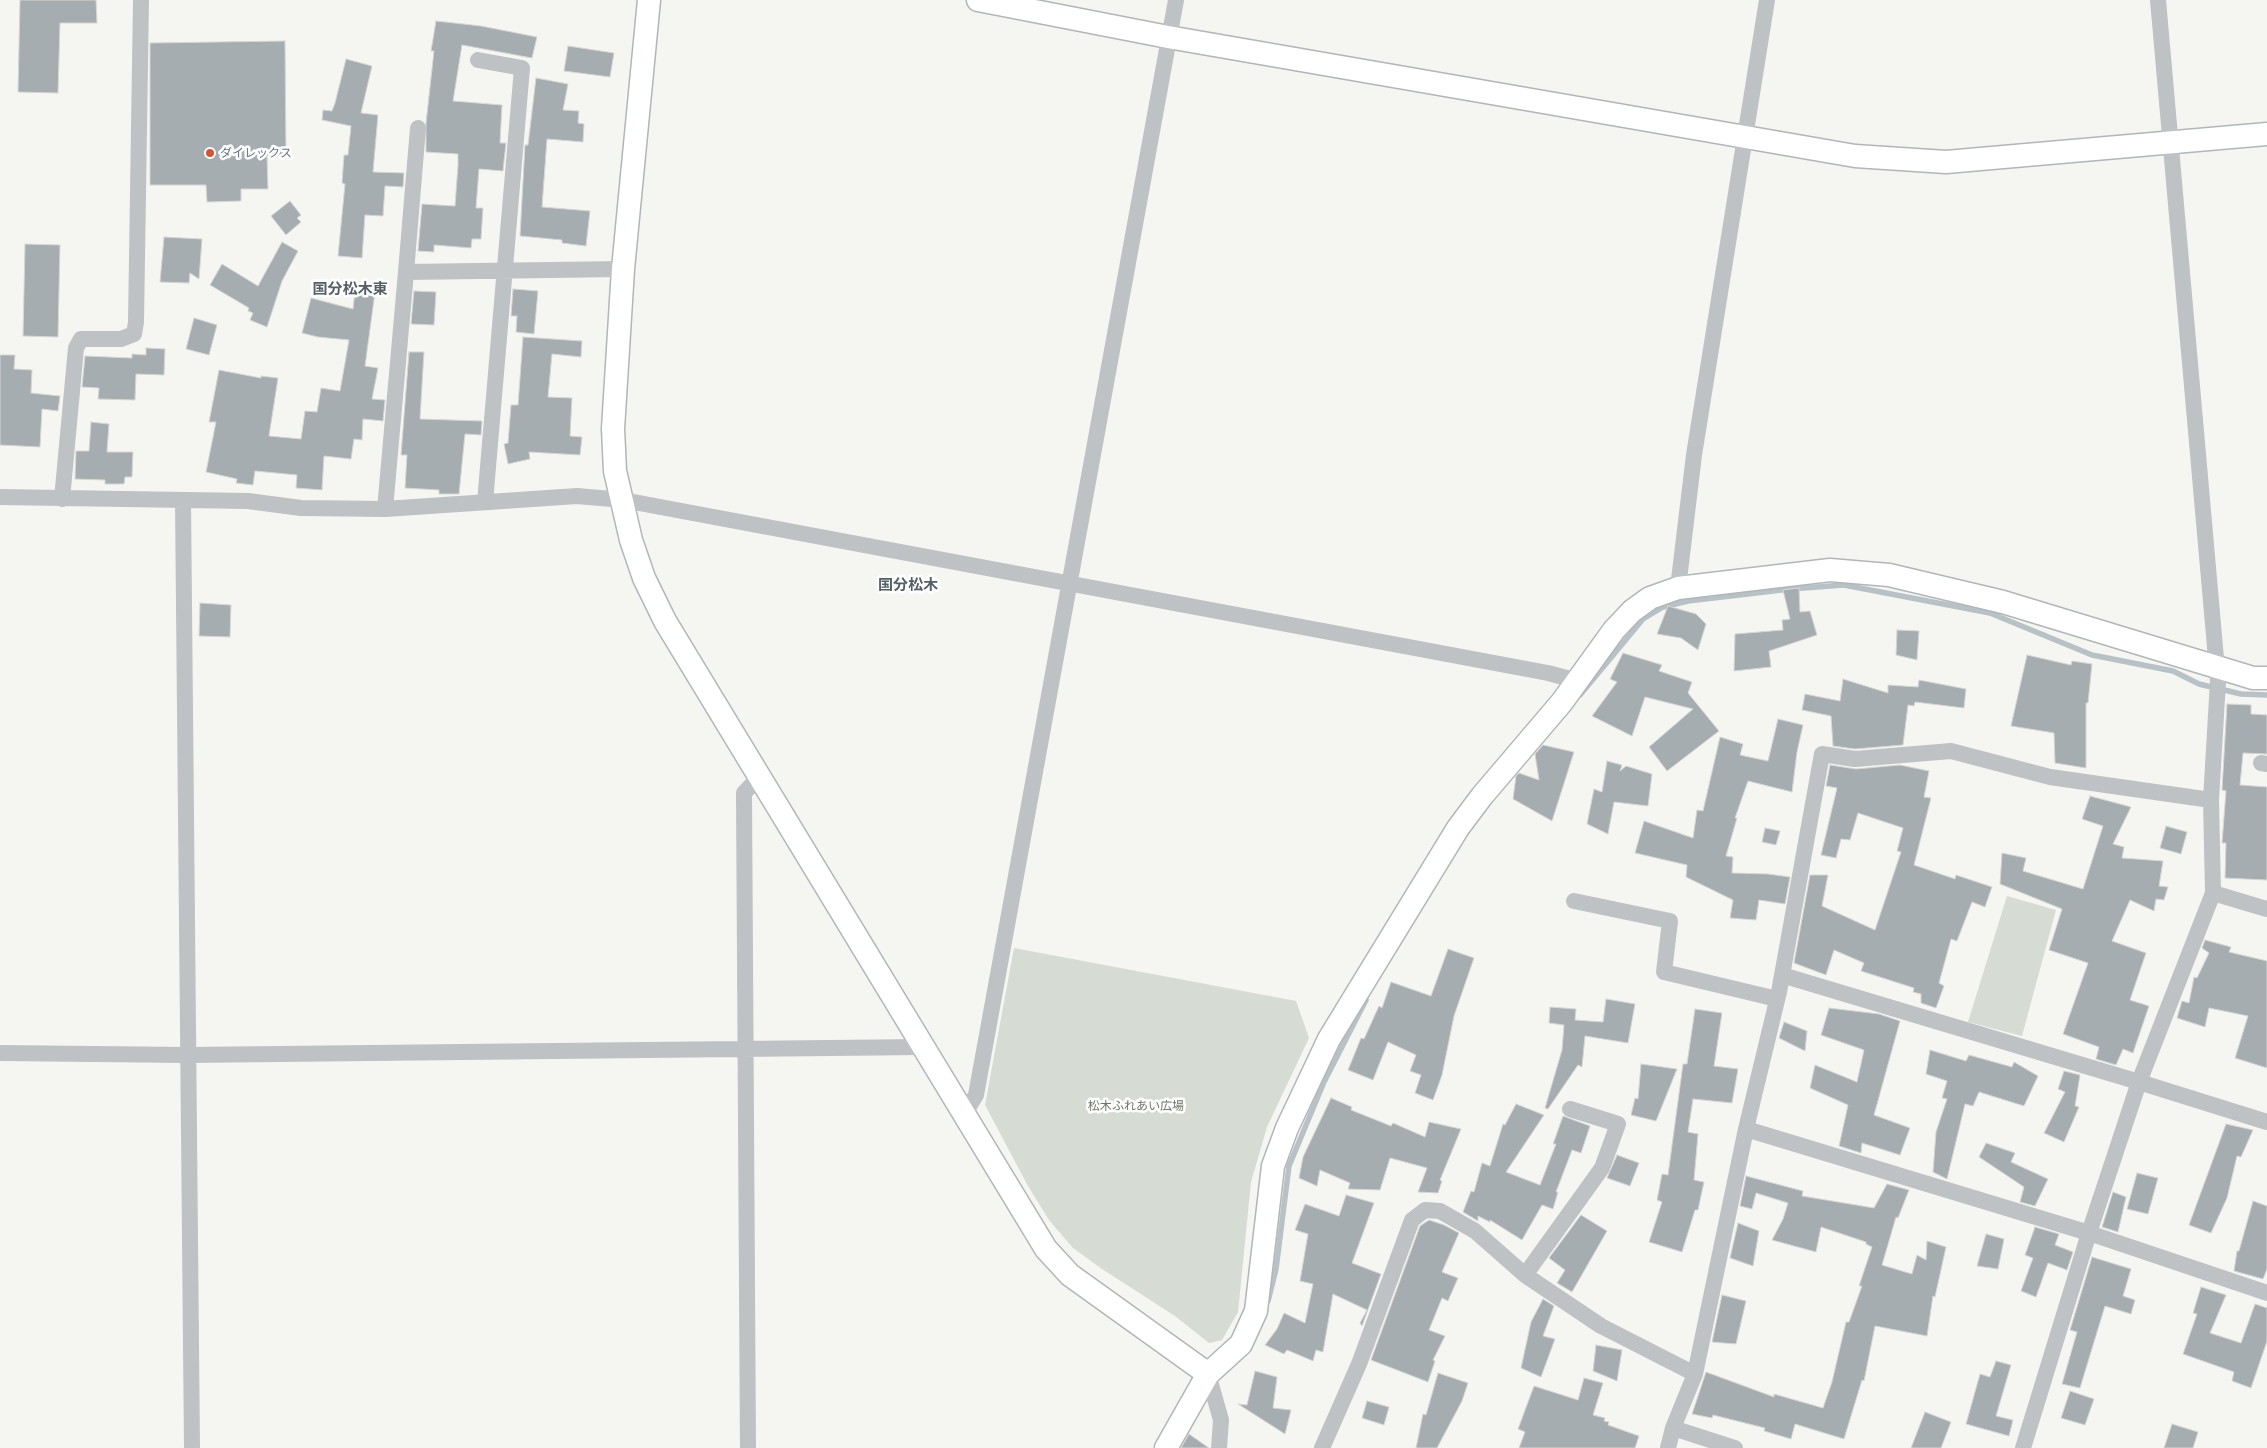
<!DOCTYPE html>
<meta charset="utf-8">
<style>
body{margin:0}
canvas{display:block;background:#f5f5f2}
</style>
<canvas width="2267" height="1448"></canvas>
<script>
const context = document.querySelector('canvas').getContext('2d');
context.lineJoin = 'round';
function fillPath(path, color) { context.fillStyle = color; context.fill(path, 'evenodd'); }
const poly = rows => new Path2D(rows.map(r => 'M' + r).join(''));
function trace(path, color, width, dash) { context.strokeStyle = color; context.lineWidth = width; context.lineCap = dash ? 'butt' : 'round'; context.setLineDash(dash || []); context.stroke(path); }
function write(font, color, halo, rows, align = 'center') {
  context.font = font + ' Inter,"Noto Sans JP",sans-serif'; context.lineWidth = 5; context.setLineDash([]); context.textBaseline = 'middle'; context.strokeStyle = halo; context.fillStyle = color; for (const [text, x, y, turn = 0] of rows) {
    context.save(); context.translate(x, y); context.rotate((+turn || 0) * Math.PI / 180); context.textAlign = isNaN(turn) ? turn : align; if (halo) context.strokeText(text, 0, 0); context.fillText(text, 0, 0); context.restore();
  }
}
fillPath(poly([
 [2007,896,2056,910,2022,1036,1968,1022],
 [1014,948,1296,1001,1309,1038,1267,1127,1251,1182,1238,1312,1222,1340,1209,1343,1175,1316,1102,1269,1073,1248,1049,1220,1028,1186,985,1105]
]), '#d6dbd3');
trace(poly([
 [1580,695,1643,619,1663,607,1688,601,1790,589,1844,585,1990,613,2092,655,2173,671,2199,684,2241,694,2267,695],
 [1268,1301,1276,1269,1289,1166,1324,1082,1366,1000]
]), '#b8c1c5', 5.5);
const building = poly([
 [20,0,96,0,97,23,60,23,58,93,18,92,20,0],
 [436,21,481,26,537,37,532,58,462,45,453,101,502,105,500,143,506,143,503,171,479,169,476,208,483,208,481,239,472,239,471,248,434,245,434,252,418,251,422,204,455,206,458,165,458,154,426,152,426,123,434,51,431,51,436,21],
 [285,41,286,156,267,156,268,189,241,189,241,201,207,202,206,185,150,185,150,43,285,41],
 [568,46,614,53,610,77,564,71,568,46],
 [346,59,372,66,361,113,378,115,373,172,404,173,403,187,385,186,383,216,365,215,362,258,338,256,345,184,342,183,344,155,348,155,351,126,322,120,323,110,332,111,335,103,346,59],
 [536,78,568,84,563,110,579,111,578,123,584,124,583,142,547,139,542,207,590,211,586,246,562,243,562,240,520,236,525,145,528,145,536,78],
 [290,201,301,215,297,218,301,222,286,235,271,216,290,201],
 [164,237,202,239,199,279,190,273,189,283,160,282,164,237],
 [282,242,298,251,282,281,267,327,250,320,253,313,248,311,249,308,210,285,222,264,258,286,282,242],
 [25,244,60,245,58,337,23,336,25,244],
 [356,283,376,285,365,366,378,368,372,399,385,400,383,421,363,419,362,440,354,439,351,459,324,456,322,490,296,488,297,475,255,471,253,485,236,483,237,479,206,472,216,422,209,422,219,370,261,378,261,376,278,378,269,436,301,439,305,411,317,412,321,388,340,391,349,340,318,337,302,333,311,298,353,309,356,283],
 [513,289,538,291,534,334,516,332,517,316,511,316,513,289],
 [414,291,436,292,434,325,411,324,414,291],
 [194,318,217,325,209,355,186,349,194,318],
 [523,337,582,341,581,357,552,354,548,397,572,398,570,436,582,437,580,455,529,452,530,459,508,464,504,444,508,443,511,405,518,405,523,337],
 [146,348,165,349,164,375,136,374,135,400,98,399,99,388,82,387,85,356,132,358,132,354,146,355,146,348],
 [409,352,424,352,420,419,482,421,481,435,465,434,459,494,439,494,439,490,405,488,407,455,401,455,409,352],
 [0,355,15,355,14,369,32,370,31,393,60,396,58,411,42,409,40,447,0,445,0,355],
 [91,422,109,424,107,452,133,452,132,477,125,477,124,484,105,484,105,480,75,479,76,451,89,451,91,422],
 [1799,588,1800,612,1810,611,1817,635,1769,651,1771,667,1734,671,1735,634,1783,630,1782,620,1790,619,1783,590,1799,588],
 [200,603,231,605,230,637,199,636,200,603],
 [1668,606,1696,614,1706,624,1698,650,1681,638,1657,634,1668,606],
 [1897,630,1919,631,1917,660,1896,655,1897,630],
 [1623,653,1662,665,1659,671,1692,682,1688,693,1719,731,1667,771,1649,747,1693,709,1645,697,1632,736,1592,716,1617,682,1610,679,1623,653],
 [2027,655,2071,665,2072,661,2092,664,2088,703,2086,703,2086,768,2055,763,2054,733,2011,726,2027,655],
 [1843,679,1888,693,1888,685,1918,687,1919,680,1966,689,1964,708,1915,702,1914,706,1908,705,1903,745,1855,749,1833,746,1831,716,1802,710,1805,694,1840,701,1843,679],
 [2227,704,2251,705,2251,714,2267,715,2267,754,2243,753,2240,785,2267,787,2267,880,2225,878,2226,843,2222,843,2226,791,2222,790,2227,704],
 [1778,719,1803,725,1797,752,1792,792,1748,781,1735,818,1737,818,1726,856,1733,857,1732,873,1768,874,1790,877,1785,904,1759,900,1756,920,1730,918,1733,900,1686,877,1687,865,1635,853,1644,821,1693,838,1697,810,1703,811,1720,737,1743,744,1740,755,1768,761,1778,719],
 [1543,745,1574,752,1552,821,1513,799,1516,776,1519,773,1539,780,1535,754,1543,745],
 [1607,761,1622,765,1620,771,1626,766,1652,774,1648,806,1614,802,1608,834,1587,824,1594,789,1602,792,1607,761],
 [1830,765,1856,769,1900,765,1929,771,1924,797,1931,798,1914,865,1955,879,1956,875,1992,887,1985,907,1972,902,1957,941,1951,939,1939,983,1944,986,1936,1008,1921,1003,1921,994,1913,992,1914,988,1861,971,1864,963,1834,950,1826,975,1794,963,1810,875,1828,875,1822,906,1875,930,1901,852,1897,851,1903,828,1858,813,1850,840,1841,839,1836,858,1821,855,1837,788,1826,786,1830,765],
 [2090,796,2131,807,2113,844,2124,847,2122,858,2163,861,2159,886,2168,887,2164,900,2156,899,2154,911,2130,900,2112,941,2146,953,2130,1000,2149,1006,2133,1053,2123,1049,2116,1065,2096,1059,2099,1047,2063,1034,2088,963,2049,950,2062,909,2000,884,2002,853,2026,858,2023,871,2083,889,2103,826,2082,819,2090,796],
 [2166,826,2187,832,2181,854,2160,848,2166,826],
 [1765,828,1780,831,1776,845,1762,842,1765,828],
 [2205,940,2231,947,2229,952,2267,961,2267,1068,2235,1058,2248,1016,2209,1008,2205,1027,2177,1018,2182,1001,2189,1003,2194,977,2197,978,2209,953,2202,948,2205,940],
 [1448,949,1474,958,1454,1016,1442,1075,1433,1100,1415,1093,1421,1075,1410,1071,1416,1055,1388,1042,1373,1080,1348,1070,1361,1038,1364,1039,1379,1006,1382,1008,1391,982,1431,996,1448,949],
 [1606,999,1635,1004,1628,1043,1585,1036,1582,1067,1578,1065,1548,1109,1545,1108,1562,1050,1564,1025,1549,1023,1550,1007,1576,1009,1575,1020,1603,1022,1606,999],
 [1829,1008,1879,1014,1900,1021,1874,1115,1910,1128,1900,1155,1862,1143,1861,1153,1839,1146,1848,1105,1810,1088,1815,1065,1857,1082,1864,1050,1821,1035,1829,1008],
 [1695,1009,1722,1013,1714,1066,1738,1069,1732,1103,1693,1099,1688,1132,1698,1134,1694,1180,1704,1182,1698,1210,1695,1210,1682,1252,1649,1242,1662,1202,1657,1200,1662,1174,1668,1175,1683,1064,1687,1064,1695,1009],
 [1784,1022,1807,1031,1805,1051,1779,1038,1784,1022],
 [1930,1050,1966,1061,1969,1055,2012,1067,2014,1062,2038,1076,2024,1106,1979,1092,1973,1106,1965,1104,1947,1179,1933,1172,1936,1132,1947,1099,1942,1098,1947,1081,1926,1074,1930,1050],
 [1641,1064,1677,1069,1656,1121,1631,1115,1635,1098,1638,1099,1641,1064],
 [2064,1071,2080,1075,2075,1106,2079,1107,2064,1142,2044,1133,2065,1092,2058,1089,2064,1071],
 [1331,1098,1352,1107,1351,1110,1391,1126,1393,1123,1425,1137,1429,1122,1461,1129,1440,1180,1442,1181,1438,1193,1418,1192,1427,1168,1390,1158,1380,1190,1348,1189,1350,1183,1320,1170,1317,1186,1299,1178,1303,1157,1331,1098],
 [1516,1104,1544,1115,1506,1172,1540,1185,1556,1144,1553,1144,1563,1116,1590,1126,1581,1153,1572,1150,1556,1192,1558,1192,1553,1209,1542,1205,1522,1240,1490,1220,1490,1222,1478,1216,1478,1221,1463,1212,1471,1191,1474,1192,1482,1163,1490,1166,1503,1124,1505,1125,1516,1104],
 [2226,1124,2253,1130,2241,1157,2237,1156,2227,1198,2211,1233,2189,1225,2226,1124],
 [1986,1143,2015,1153,2011,1162,2048,1179,2035,1206,2020,1202,2024,1187,1979,1157,1986,1143],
 [1617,1155,1639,1163,1630,1186,1607,1178,1617,1155],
 [2137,1173,2158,1178,2148,1214,2127,1209,2137,1173],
 [1746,1176,1803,1191,1802,1196,1874,1208,1887,1184,1909,1190,1898,1218,1896,1217,1882,1265,1912,1274,1917,1255,1926,1260,1927,1241,1946,1247,1935,1297,1933,1296,1927,1336,1875,1326,1864,1381,1862,1380,1844,1439,1795,1424,1791,1439,1764,1431,1765,1428,1713,1415,1712,1418,1692,1414,1706,1372,1774,1397,1774,1394,1823,1408,1832,1382,1846,1322,1849,1322,1862,1286,1859,1286,1872,1247,1866,1244,1866,1242,1821,1227,1816,1252,1772,1240,1783,1219,1788,1203,1756,1193,1752,1209,1740,1206,1746,1176],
 [2113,1192,2126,1197,2118,1232,2102,1227,2113,1192],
 [1346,1195,1374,1203,1352,1263,1381,1274,1362,1326,1360,1323,1367,1310,1333,1294,1323,1352,1316,1350,1313,1361,1287,1350,1284,1354,1265,1345,1277,1329,1284,1313,1305,1323,1313,1284,1300,1281,1308,1234,1295,1230,1305,1204,1339,1216,1346,1195],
 [2253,1201,2267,1206,2267,1269,2263,1279,2234,1271,2237,1251,2239,1251,2253,1201],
 [1581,1215,1607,1231,1572,1292,1557,1283,1565,1270,1549,1258,1581,1215],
 [1429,1220,1444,1225,1459,1233,1442,1272,1458,1278,1448,1301,1442,1298,1429,1330,1445,1336,1433,1360,1435,1361,1428,1382,1371,1360,1420,1226,1429,1220],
 [1738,1223,1759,1231,1753,1266,1730,1258,1738,1223],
 [2035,1227,2059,1234,2055,1245,2073,1252,2067,1270,2048,1263,2036,1297,2021,1291,2033,1258,2025,1255,2035,1227],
 [1986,1234,2004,1239,1998,1269,1977,1266,1986,1234],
 [2092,1257,2131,1269,2123,1296,2135,1300,2131,1314,2105,1306,2080,1388,2062,1384,2077,1332,2070,1330,2092,1257],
 [2201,1287,2226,1295,2210,1333,2241,1343,2255,1304,2267,1308,2267,1341,2251,1388,2232,1381,2234,1372,2183,1354,2197,1314,2193,1313,2201,1287],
 [1722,1295,1746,1301,1736,1344,1712,1342,1722,1295],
 [1543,1299,1554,1306,1543,1336,1555,1339,1541,1377,1521,1368,1531,1322,1543,1299],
 [1596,1345,1622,1350,1617,1381,1593,1371,1596,1345],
 [1996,1361,2011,1365,1996,1416,2013,1420,2009,1436,1966,1424,1980,1374,1990,1377,1996,1361],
 [1255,1371,1277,1377,1273,1408,1291,1410,1285,1434,1238,1404,1247,1405,1255,1371],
 [1438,1373,1468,1383,1462,1401,1437,1448,1416,1448,1423,1414,1426,1415,1438,1373],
 [1584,1378,1603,1383,1593,1415,1605,1418,1604,1421,1609,1422,1608,1425,1639,1436,1635,1448,1519,1448,1525,1432,1518,1429,1534,1386,1578,1400,1584,1378],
 [2070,1391,2094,1399,2085,1425,2061,1418,2070,1391],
 [1367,1401,1389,1407,1384,1425,1362,1418,1367,1401],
 [1925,1412,1951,1422,1941,1448,1911,1448,1925,1412],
 [2172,1424,2198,1432,2193,1448,2164,1448,2172,1424],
 [1189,1434,1209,1448,1181,1448,1189,1434]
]);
fillPath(building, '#a6adb1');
trace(building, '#d6d6d4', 1);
const secondary = poly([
 [649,0,623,269,613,429,615,471,631,540,644,578,665,621,1046,1249,1070,1275,1208,1374],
 [978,0,1168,37,1855,156,1946,162,2267,134],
 [1166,1448,1208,1374,1241,1344,1256,1311,1273,1166,1287,1128,1329,1039,1458,828,1482,796,1562,702,1614,630,1632,611,1650,598,1678,588,1830,570,1889,575,2003,602,2253,678,2267,678]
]);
trace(secondary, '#b1b6b9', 25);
trace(poly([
 [478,60,522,68,485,502],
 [406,272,418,128],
 [0,497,248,501,301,508,385,509,577,496,623,500,1548,673,1578,681],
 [62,499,76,348,81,339,121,339,134,334,136,322,141,0],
 [183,500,192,1448],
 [385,509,406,272,623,269],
 [1678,588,1694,455,1767,0],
 [2261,763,2267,764],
 [2213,893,2267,909],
 [1574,901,1670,921,1664,972,1777,999],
 [1782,975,2139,1082,2267,1122],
 [0,1053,187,1055,922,1047],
 [964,1115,976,1095,1176,0],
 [1746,1129,2089,1233,2267,1293],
 [1525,1275,1602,1168,1618,1124,1570,1109],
 [1208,1374,1221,1420,1219,1448],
 [1673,1428,1735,1448],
 [748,1448,744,793,760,776],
 [1322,1448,1359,1364,1412,1220,1425,1210,1440,1211,1475,1231,1525,1275,1601,1326,1695,1374],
 [1668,1448,1673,1428,1695,1374,1746,1129,1779,992,1822,754,1855,759,1951,751,2050,777,2211,800],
 [2023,1448,2089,1233,2139,1082,2213,893,2211,800,2218,681,2158,0]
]), '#bec2c5', 16);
trace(secondary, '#fff', 22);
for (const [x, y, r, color] of [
 [210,153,5,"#d05637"]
]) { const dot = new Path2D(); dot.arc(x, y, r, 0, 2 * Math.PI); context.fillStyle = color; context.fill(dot); trace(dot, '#fff', 2); }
write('12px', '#67757f', '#fff', [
 ["ダイレックス",220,153]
], 'left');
write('12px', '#697765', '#fff', [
 ["松木ふれあい広場",1136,1106]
]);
write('bold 15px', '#545e65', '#fff', [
 ["国分松木東",350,289],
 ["国分松木",908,585]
]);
</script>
